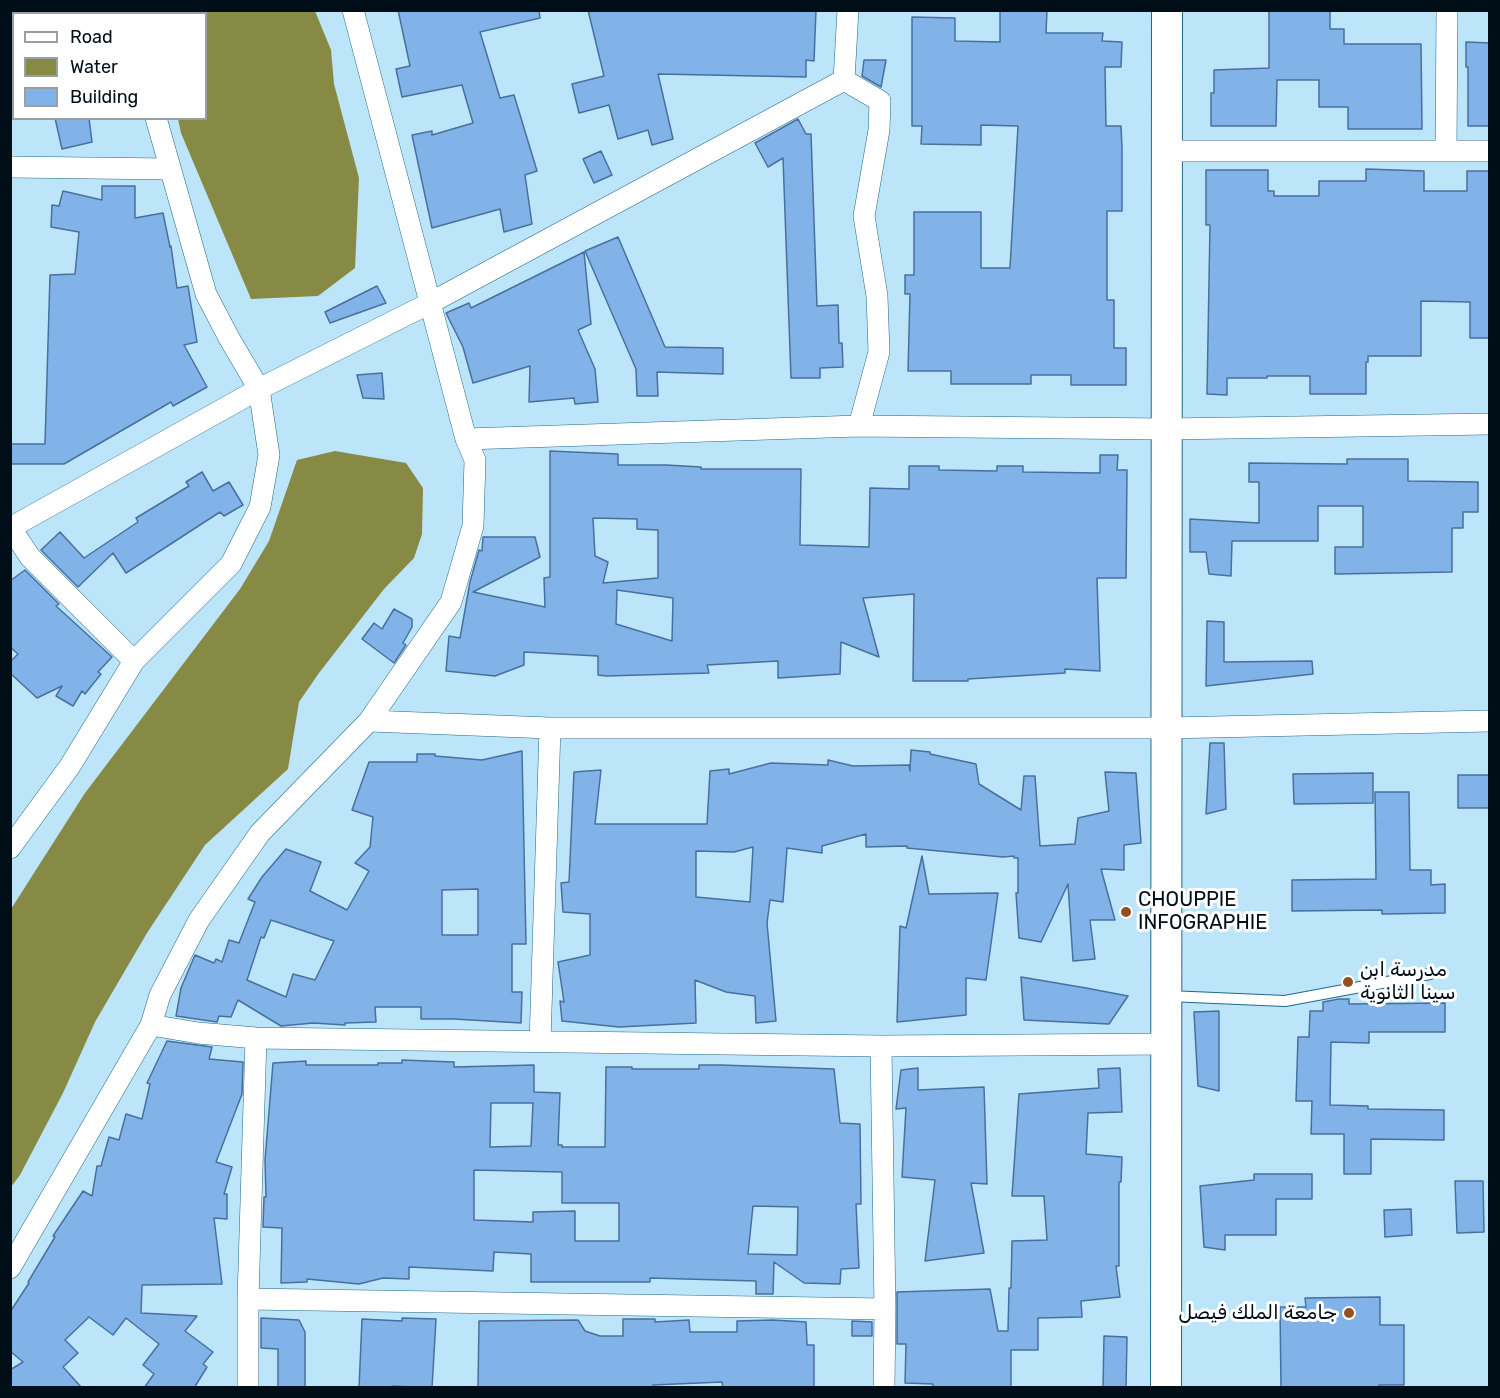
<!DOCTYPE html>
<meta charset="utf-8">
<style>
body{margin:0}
#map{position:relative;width:1500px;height:1398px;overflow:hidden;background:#bde5fa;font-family:Rubik,sans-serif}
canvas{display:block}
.frame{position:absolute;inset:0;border:12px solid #000e17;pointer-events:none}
.legend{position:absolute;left:12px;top:12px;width:195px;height:108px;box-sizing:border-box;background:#fff;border:2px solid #999fa2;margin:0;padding:8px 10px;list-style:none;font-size:18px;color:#000e17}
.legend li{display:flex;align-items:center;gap:12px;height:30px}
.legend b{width:30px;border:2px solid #999fa2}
</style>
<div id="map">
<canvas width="1500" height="1398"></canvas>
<div class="frame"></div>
<ul class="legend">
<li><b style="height:8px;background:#fff"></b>Road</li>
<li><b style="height:16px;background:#868a44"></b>Water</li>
<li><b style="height:16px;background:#82b3e8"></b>Building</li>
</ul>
</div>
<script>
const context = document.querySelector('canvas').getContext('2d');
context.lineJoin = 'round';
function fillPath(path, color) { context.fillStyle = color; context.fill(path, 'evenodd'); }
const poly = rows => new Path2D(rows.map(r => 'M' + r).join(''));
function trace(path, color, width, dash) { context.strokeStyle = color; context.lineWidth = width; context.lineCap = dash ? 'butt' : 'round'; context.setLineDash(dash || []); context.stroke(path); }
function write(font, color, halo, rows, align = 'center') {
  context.font = font + ' Rubik,Vazirmatn,sans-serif'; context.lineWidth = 6; context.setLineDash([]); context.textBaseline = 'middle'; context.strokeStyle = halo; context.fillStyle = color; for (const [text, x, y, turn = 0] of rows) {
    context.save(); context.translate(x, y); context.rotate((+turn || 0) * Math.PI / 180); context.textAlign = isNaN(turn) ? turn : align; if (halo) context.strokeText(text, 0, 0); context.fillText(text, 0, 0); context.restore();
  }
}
fillPath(poly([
 [163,11,315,11,331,50,334,84,359,178,355,268,318,296,251,299,181,133,178,119,206,118,206,14,163,13],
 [335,451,406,463,423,488,422,534,414,558,384,589,319,673,299,702,288,769,205,845,147,933,95,1022,63,1093,20,1175,11,1187,11,909,85,793,240,589,269,541,297,460]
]), '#868a44');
const building = poly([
 [398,10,539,10,540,18,480,32,500,98,514,95,537,171,525,175,532,224,504,232,500,209,432,228,412,135,432,131,432,135,473,123,462,85,402,97,396,69,410,66,398,10],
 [588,10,816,10,814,61,806,60,806,77,658,74,673,139,652,145,648,130,618,139,609,105,579,113,572,84,604,76,588,10],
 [1000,10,1047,10,1046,33,1103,33,1102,41,1122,42,1121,67,1105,67,1106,126,1121,126,1122,148,1122,211,1107,211,1107,300,1114,300,1114,348,1126,348,1126,385,1071,385,1071,375,1031,375,1031,384,951,384,951,371,908,371,910,294,905,294,905,275,914,275,914,212,981,212,981,268,1010,268,1018,126,981,125,981,145,921,144,922,126,912,126,912,17,955,18,955,41,1000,42,1000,10],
 [1269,10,1330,10,1330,29,1344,29,1344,44,1421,44,1422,129,1348,129,1348,107,1319,107,1319,80,1277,80,1276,126,1211,126,1211,93,1214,93,1214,70,1269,68,1269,10],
 [1466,42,1490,43,1490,126,1468,126,1468,67,1466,67,1466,42],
 [864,60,886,60,881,87,862,76,864,60],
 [55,118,89,118,92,142,62,149,55,118],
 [798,119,806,134,811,134,817,306,838,305,839,343,842,343,843,367,820,368,820,378,791,378,783,158,768,167,755,143,798,119],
 [601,151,612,175,594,183,583,159,601,151],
 [1366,169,1424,171,1424,191,1467,191,1467,171,1490,171,1490,338,1470,338,1470,302,1421,301,1421,356,1368,356,1368,362,1366,362,1366,394,1310,394,1310,376,1267,376,1267,378,1227,378,1227,395,1207,394,1210,225,1206,225,1206,170,1268,170,1268,191,1274,191,1274,196,1319,196,1319,181,1366,181,1366,169],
 [102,186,135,186,135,218,163,213,170,247,171,246,177,288,188,286,197,342,184,345,207,387,173,406,171,402,64,464,10,464,10,444,45,444,50,275,75,274,79,232,51,227,52,205,59,206,63,191,102,200,102,186],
 [618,237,665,347,723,348,723,374,657,372,658,396,637,396,636,369,585,251,618,237],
 [584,252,591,324,578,330,595,369,598,402,575,404,574,398,529,402,530,366,473,383,463,347,446,313,469,303,471,308,584,252],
 [377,286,386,303,330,323,325,312,377,286],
 [382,373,384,399,363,398,357,375,382,373],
 [550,451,618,454,618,465,666,465,701,467,701,469,801,469,800,545,869,547,870,488,909,489,909,466,939,466,939,470,997,471,997,466,1023,466,1023,472,1100,473,1100,455,1118,455,1117,470,1127,470,1126,578,1097,578,1100,671,1065,669,1065,673,968,679,968,681,913,681,914,594,863,598,879,657,841,642,840,674,778,678,778,661,707,665,709,673,606,676,598,675,598,656,524,652,524,665,495,676,446,671,449,636,460,638,470,582,479,550,482,551,483,537,535,537,540,557,473,592,545,607,544,578,550,577,550,451],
 [593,518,637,519,637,529,658,530,658,578,603,583,608,562,595,556,593,518],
 [617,590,673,598,672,641,616,624,617,590],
 [1347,459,1408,459,1408,481,1478,482,1478,512,1463,512,1463,528,1452,528,1452,572,1335,574,1335,547,1363,547,1363,506,1318,506,1318,541,1232,541,1231,576,1209,574,1206,552,1190,552,1190,519,1259,523,1259,482,1249,482,1249,463,1347,464,1347,459],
 [202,472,213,491,229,482,243,505,224,516,220,512,126,573,113,553,78,587,41,550,60,532,84,558,138,522,136,518,189,486,186,482,202,472],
 [25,570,59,604,56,606,112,657,98,672,101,674,85,694,82,691,73,706,56,696,62,686,37,698,10,673,10,662,18,654,10,647,10,581,25,570],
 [394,609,412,619,412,627,403,643,406,645,394,663,362,639,374,623,382,629,394,609],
 [1207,621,1224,622,1224,662,1312,661,1313,674,1206,686,1207,621],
 [1210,743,1224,743,1226,809,1206,814,1210,743],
 [911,750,930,752,930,754,976,764,979,784,1021,810,1024,776,1035,776,1040,846,1075,844,1078,818,1109,811,1105,772,1136,773,1141,843,1124,845,1124,870,1101,869,1115,920,1090,920,1095,959,1073,961,1068,884,1041,942,1019,938,1016,893,1018,893,1018,858,1014,858,1014,856,1003,857,907,848,907,846,866,847,866,834,822,846,822,853,787,848,783,902,770,900,767,923,776,1021,756,1023,755,996,726,992,695,980,696,1023,619,1027,562,1021,560,1001,564,1002,558,962,590,955,590,914,563,912,561,883,569,882,574,772,601,770,595,824,707,824,710,771,729,769,729,774,771,763,828,765,828,760,853,766,909,765,910,771,911,750],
 [753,847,750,902,696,897,696,851,734,852,753,847],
 [522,751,526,944,512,944,512,992,522,992,521,1023,454,1019,421,1019,421,1007,375,1007,376,1022,345,1023,345,1025,313,1023,281,1026,238,1000,231,1017,219,1016,217,1022,176,1016,181,988,195,955,214,963,216,959,222,962,229,940,239,943,255,902,248,899,262,877,286,849,321,862,310,891,347,910,369,871,355,863,370,847,373,817,352,810,369,762,417,762,417,754,435,754,435,756,482,760,522,751],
 [478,889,478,935,442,935,442,890,478,889],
 [271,920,334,941,315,980,293,974,286,997,247,980,261,937,264,938,271,920],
 [1373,773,1373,803,1294,804,1293,774,1373,773],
 [1458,775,1490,775,1490,808,1458,808,1458,775],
 [1375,792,1409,792,1410,870,1431,870,1431,885,1445,884,1445,913,1382,914,1382,910,1292,911,1292,880,1376,879,1375,792],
 [922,856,929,894,998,893,986,980,966,978,966,1015,897,1022,900,926,906,928,922,856],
 [1021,977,1086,988,1128,996,1109,1024,1024,1020,1021,977],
 [1339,999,1349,999,1349,1004,1445,1003,1445,1032,1369,1032,1369,1043,1331,1042,1330,1105,1368,1106,1368,1109,1444,1110,1444,1140,1371,1139,1371,1174,1344,1174,1344,1134,1311,1134,1312,1101,1296,1101,1298,1037,1309,1037,1310,1011,1323,1011,1323,1002,1339,999],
 [1219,1011,1219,1091,1198,1086,1194,1012,1219,1011],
 [167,1041,212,1047,209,1059,243,1062,242,1094,216,1162,232,1167,224,1194,227,1194,227,1219,214,1218,222,1284,142,1285,141,1313,197,1316,185,1331,213,1352,203,1364,207,1367,194,1388,144,1388,154,1374,143,1365,159,1344,126,1318,113,1335,89,1317,65,1340,78,1353,63,1367,82,1388,10,1388,10,1370,23,1362,10,1351,10,1312,29,1283,28,1282,55,1237,53,1236,83,1191,92,1196,97,1166,101,1166,109,1137,119,1140,126,1114,142,1119,150,1084,147,1083,167,1041],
 [402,1060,454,1062,454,1067,534,1065,534,1092,560,1093,558,1145,562,1145,562,1147,605,1147,606,1067,632,1067,632,1069,699,1069,699,1065,721,1065,834,1069,840,1123,860,1124,861,1204,856,1204,859,1268,841,1269,840,1284,804,1283,774,1262,773,1294,756,1294,756,1281,650,1278,650,1282,531,1282,531,1254,494,1252,493,1271,409,1267,409,1279,383,1278,359,1284,307,1279,307,1282,281,1283,282,1228,263,1227,264,1197,266,1197,265,1160,273,1063,306,1061,306,1065,378,1065,378,1063,402,1063,402,1060],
 [491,1103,533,1103,531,1146,490,1147,491,1103],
 [474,1170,562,1172,562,1203,619,1203,619,1241,575,1241,575,1211,533,1212,533,1222,474,1220,474,1170],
 [753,1206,798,1207,797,1255,748,1254,753,1206],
 [918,1068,918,1090,984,1087,987,1184,971,1183,984,1253,925,1261,935,1180,902,1177,906,1108,896,1109,901,1070,918,1068],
 [1120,1068,1122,1112,1088,1113,1086,1154,1122,1157,1121,1182,1119,1182,1119,1266,1116,1266,1120,1297,1081,1301,1082,1317,1038,1318,1038,1350,1011,1350,1011,1388,933,1388,933,1384,905,1383,906,1344,897,1344,897,1292,990,1289,998,1331,1008,1331,1009,1288,1011,1288,1012,1241,1047,1240,1044,1196,1012,1196,1019,1094,1099,1088,1098,1069,1120,1068],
 [1254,1174,1312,1174,1312,1199,1276,1199,1276,1235,1225,1235,1225,1250,1204,1247,1200,1186,1254,1180,1254,1174],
 [1455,1181,1483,1181,1484,1232,1457,1233,1455,1181],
 [1411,1209,1412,1235,1385,1237,1384,1210,1411,1209],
 [1380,1297,1380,1325,1404,1325,1404,1385,1379,1385,1379,1388,1281,1388,1280,1307,1306,1307,1305,1298,1380,1297],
 [261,1318,299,1320,305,1332,305,1388,278,1388,278,1349,261,1348,261,1318],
 [402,1318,436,1319,432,1388,392,1386,392,1388,359,1388,362,1319,402,1321,402,1318],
 [623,1319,655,1319,655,1322,689,1320,690,1332,737,1332,737,1321,773,1320,806,1322,807,1345,814,1345,814,1388,723,1388,722,1382,653,1385,653,1388,478,1388,479,1321,578,1320,585,1331,600,1336,623,1336,623,1319],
 [852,1321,872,1322,872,1336,852,1336,852,1321],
 [1104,1336,1127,1337,1126,1388,1103,1388,1104,1336]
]);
fillPath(building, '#82b3e8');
trace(building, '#47709e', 1.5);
const lane = poly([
 [1168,996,1285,1001,1430,974]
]);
const street = poly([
 [127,10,127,14],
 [844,80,880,101,879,130,864,216,877,296,879,352,859,426],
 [1167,151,1490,151],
 [1446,151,1447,10],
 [10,167,169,169],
 [466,439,859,426,1167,429,1490,424],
 [10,527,30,557,134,661],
 [10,528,259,389,430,303,844,80,848,10],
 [369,721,550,728,1167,728,1490,721],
 [10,848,70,766,134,661,231,564,260,507,269,455,259,389,229,338,206,294,156,118],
 [151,1025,198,1033,256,1038,881,1046,1167,1044],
 [540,1042,550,728],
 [881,1046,885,1309,884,1388],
 [10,1268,151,1025,160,995,199,920,260,833,369,721,451,602,473,526,475,460,466,439,353,10],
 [248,1299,885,1309],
 [248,1388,248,1299,256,1038]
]);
const secondary = poly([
 [1166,1388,1167,10]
]);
trace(lane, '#216988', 12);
trace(street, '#216988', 22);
trace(secondary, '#216988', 32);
trace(lane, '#fff', 10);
trace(street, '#fff', 21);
trace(secondary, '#fff', 30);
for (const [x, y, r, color] of [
 [1126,912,6,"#924f20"],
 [1348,982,6,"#924f20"],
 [1349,1313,6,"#924f20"]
]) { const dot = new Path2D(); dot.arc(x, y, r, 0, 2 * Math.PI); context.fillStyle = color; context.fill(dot); trace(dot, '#fff', 2); }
write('20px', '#000e17', '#fff', [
 ["CHOUPPIE",1138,900],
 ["INFOGRAPHIE",1138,923],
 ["مدرسة ابن",1360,970],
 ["سينا الثانوية",1360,993],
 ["جامعة الملك فيصل",1337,1313,"right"]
], 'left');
</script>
